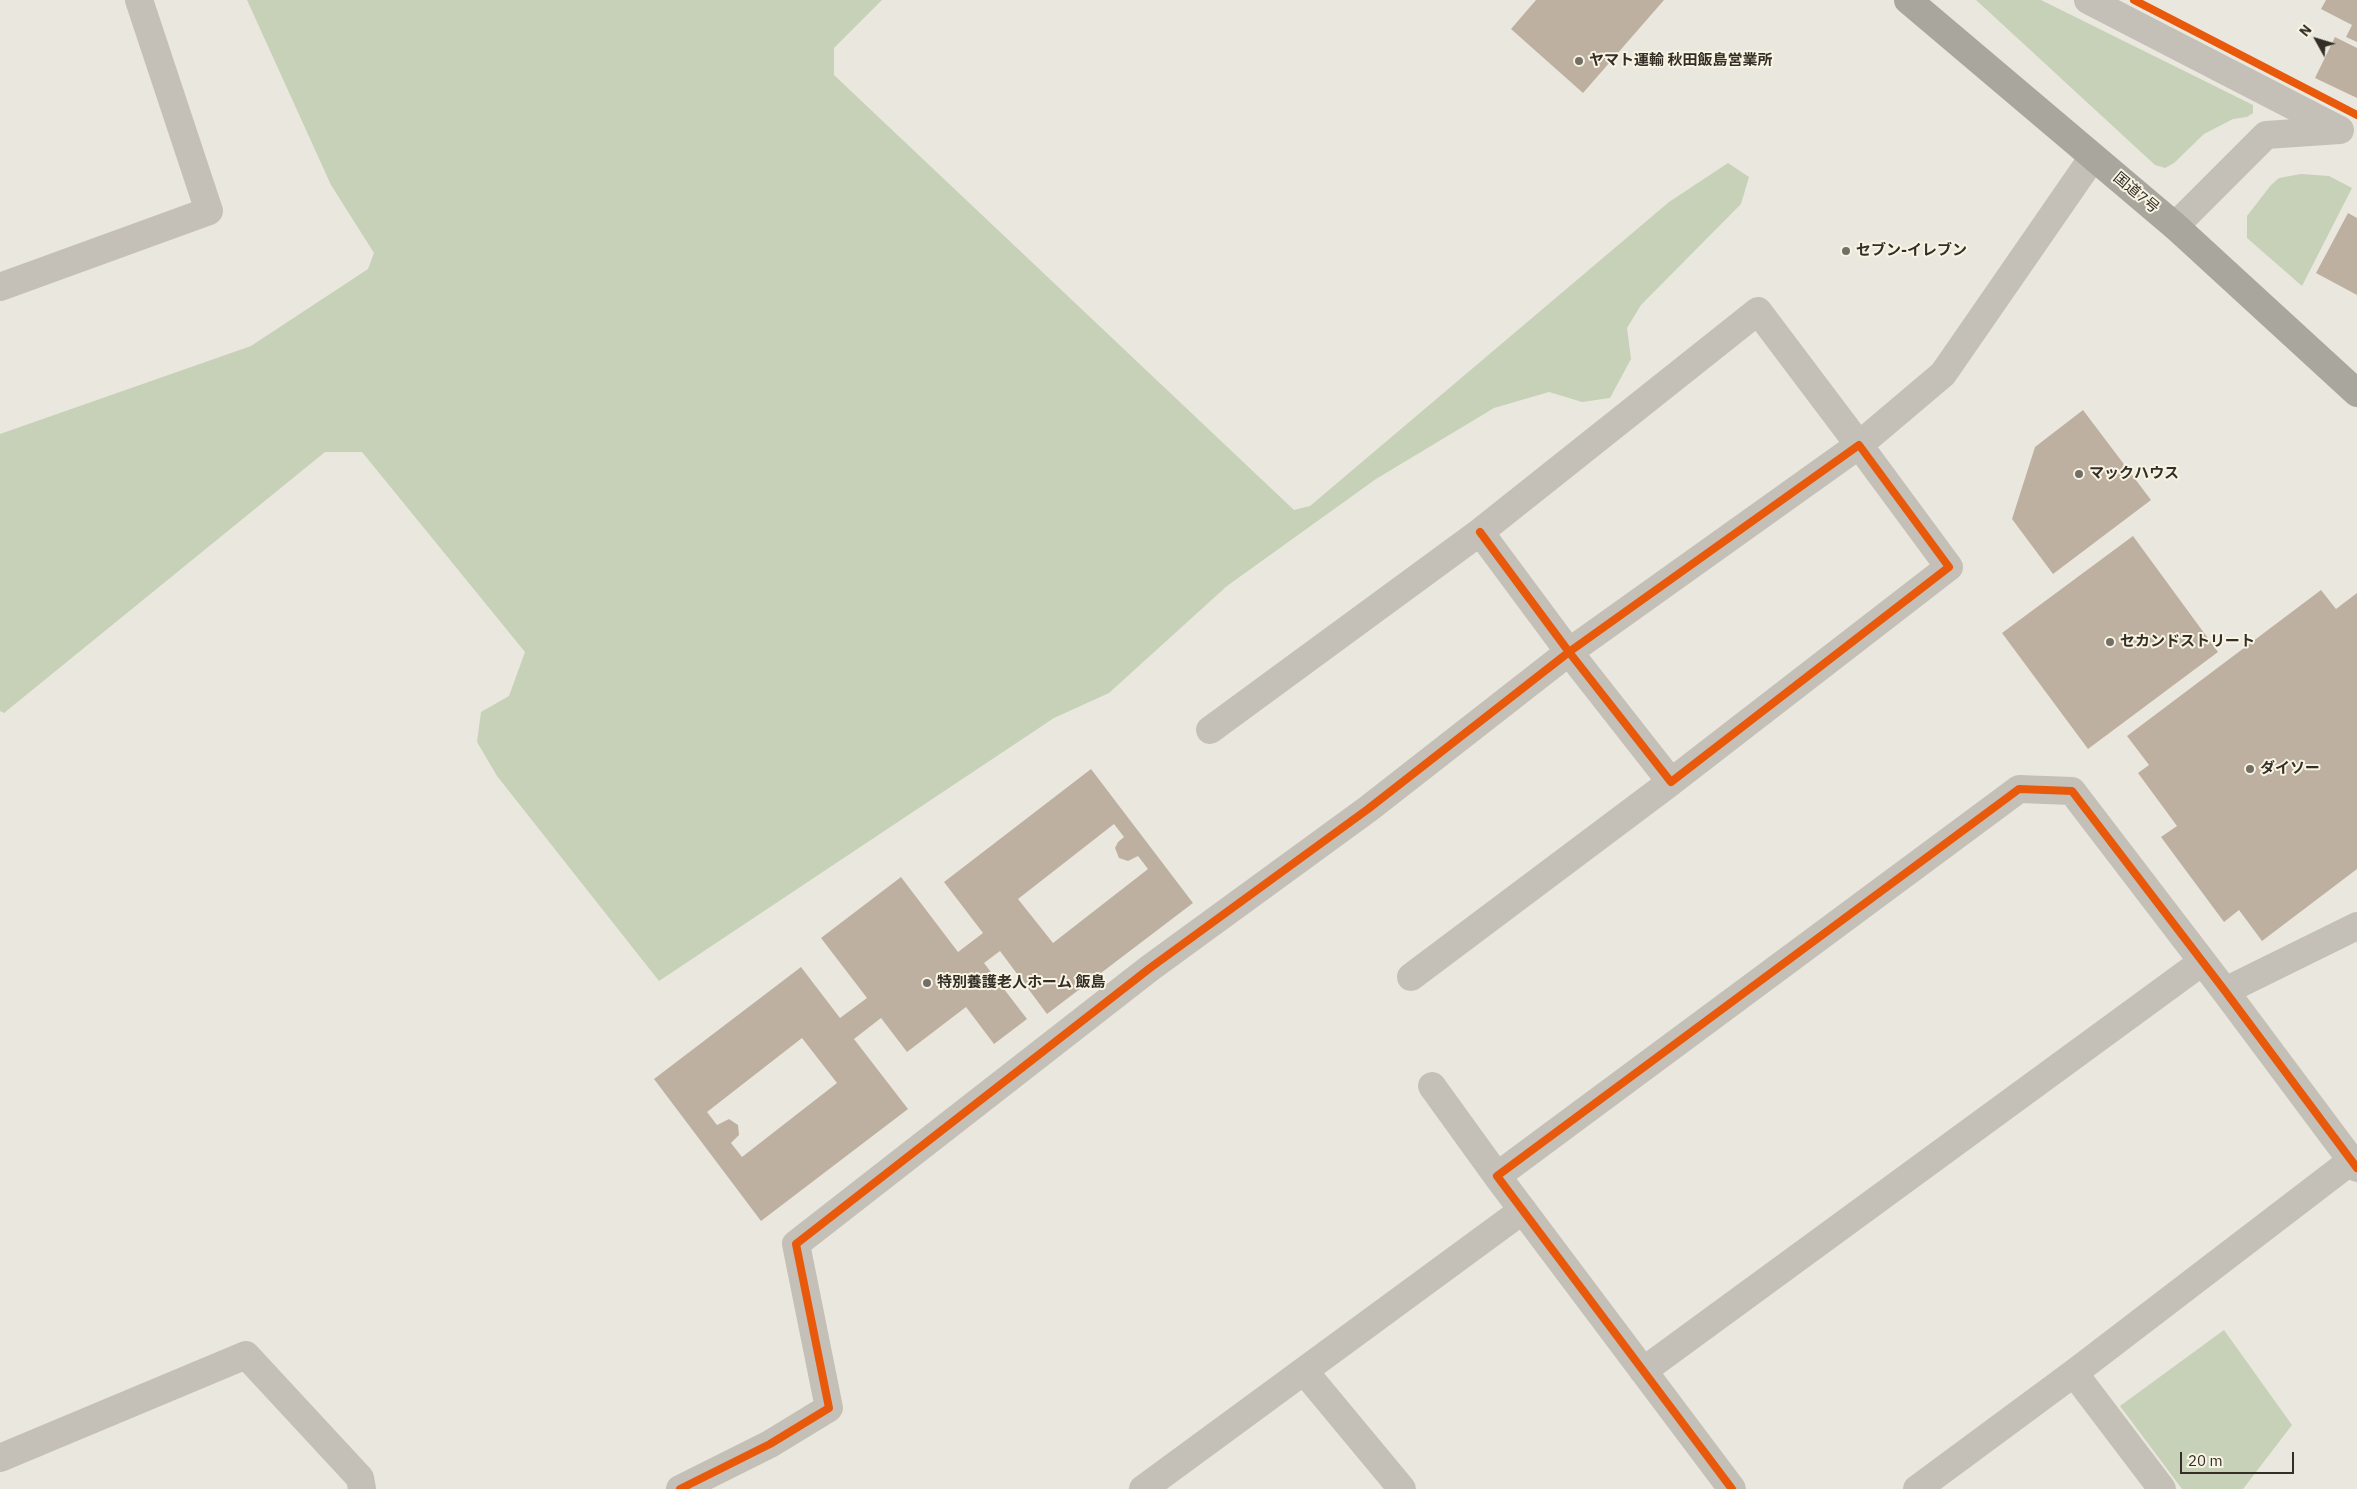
<!DOCTYPE html>
<meta charset="utf-8">
<style>
body{margin:0}
#map{position:relative;width:2357px;height:1489px;overflow:hidden;background:#eae8de;font-family:"IBM Plex Sans",sans-serif}
canvas{display:block}
.north{position:absolute;left:2292px;top:15px;width:50px;height:50px;-webkit-text-stroke:4px #f8f4e4;paint-order:stroke;rotate:309deg;font-size:14px;font-weight:700;line-height:20px;text-align:center;color:#342e26}
.north::after{content:'';display:block;margin:auto;width:18px;height:22px;background:#342e26;clip-path:polygon(50% 0,100% 100%,50% 72%,0 100%)}
.scale{position:absolute;left:2180px;top:1452px;width:114px;height:22px;box-sizing:border-box;border:2px solid #342e26;border-top:0;padding-left:6px;font-size:15px;line-height:18px;white-space:nowrap;color:#342e26;-webkit-text-stroke:4px #f8f4e4;paint-order:stroke}
</style>
<div id="map">
<canvas width="2357" height="1489"></canvas>
<div class="north">N</div>
<div class="scale">20 m</div>
</div>
<script>
const context = document.querySelector('canvas').getContext('2d');
context.lineJoin = 'round';
function fillPath(path, color) { context.fillStyle = color; context.fill(path, 'evenodd'); }
const poly = rows => new Path2D(rows.map(r => 'M' + r).join(''));
function trace(path, color, width, dash) { context.strokeStyle = color; context.lineWidth = width; context.lineCap = dash ? 'butt' : 'round'; context.setLineDash(dash || []); context.stroke(path); }
function write(font, color, halo, rows, align = 'center') {
  context.font = font + ' "IBM Plex Sans","Noto Sans JP",sans-serif'; context.lineWidth = 4; context.setLineDash([]); context.textBaseline = 'middle'; context.strokeStyle = halo; context.fillStyle = color; for (const [text, x, y, turn = 0] of rows) {
    context.save(); context.translate(x, y); context.rotate((+turn || 0) * Math.PI / 180); context.textAlign = isNaN(turn) ? turn : align; if (halo) context.strokeText(text, 0, 0); context.fillText(text, 0, 0); context.restore();
  }
}
fillPath(poly([
 [247,0,882,0,834,48,834,75,1294,510,1310,506,1669,202,1728,163,1749,177,1741,204,1641,305,1627,328,1631,359,1610,398,1582,402,1549,392,1494,408,1376,479,1227,586,1109,693,1054,718,659,981,497,776,477,742,481,712,509,696,525,652,362,452,325,452,4,713,0,711,0,434,251,346,368,269,374,253,331,185],
 [1976,0,2041,0,2253,105,2253,113,2247,117,2233,119,2204,134,2174,163,2165,168,2155,165],
 [2301,174,2329,176,2352,188,2302,286,2247,238,2247,216,2271,185,2279,178],
 [2224,1330,2292,1425,2243,1489,2182,1489,2120,1406]
]), '#c6d1b8');
fillPath(poly([
 [1536,0,1664,0,1583,93,1511,29],
 [2326,0,2357,0,2357,42,2346,37,2352,25,2321,9],
 [2335,37,2357,48,2357,98,2315,78],
 [2348,213,2357,218,2357,295,2316,273],
 [2083,410,2151,500,2053,574,2012,519,2035,447],
 [2133,536,2218,652,2088,749,2002,633],
 [2321,590,2336,609,2357,593,2357,869,2262,941,2239,910,2224,922,2161,837,2177,826,2138,773,2149,765,2127,736],
 [1091,769,1193,903,1047,1014,1000,951,984,963,1027,1019,994,1044,966,1007,907,1052,881,1018,854,1039,908,1109,761,1221,654,1079,801,967,840,1018,867,998,821,938,901,877,958,952,983,933,944,882],
 [1114,824,1124,837,1118,842,1115,848,1119,858,1128,861,1138,856,1148,869,1053,943,1018,899],
 [802,1038,837,1083,742,1157,731,1143,739,1135,738,1125,729,1119,717,1125,707,1112]
]), '#beb0a0');
trace(poly([
 [2088,0,2340,130],
 [2175,226,2266,135,2340,130],
 [0,287,209,211,139,0],
 [1210,730,1480,532,1758,311,1859,445,1943,374,2093,157],
 [1411,977,1671,782],
 [2225,991,2357,926],
 [1432,1086,1497,1176],
 [1304,1371,1402,1489],
 [1643,1371,2202,962],
 [2074,1373,2162,1489],
 [0,1458,246,1355,360,1478,362,1489],
 [680,1489,770,1444,829,1408,796,1244,1150,968,1368,809,1569,652,1859,445,1949,567,1671,782,1569,652,1480,532],
 [1143,1489,1523,1210],
 [1732,1489,1497,1176,2019,789,2072,791,2225,991,2357,1168],
 [1917,1489,2074,1373,2351,1161]
]), '#c4c0b7', 28);
trace(poly([
 [1908,0,2175,226,2357,393]
]), '#a9a69d', 28);
trace(poly([
 [2134,0,2357,115],
 [680,1489,770,1444,829,1408,796,1244,1150,968,1368,809,1569,652,1859,445,1949,567,1671,782,1569,652,1480,532],
 [1732,1489,1497,1176,2019,789,2072,791,2225,991,2357,1168]
]), '#e8590c', 8);
for (const [x, y, r, color] of [
 [1579,61,5,"#746f66"],
 [1846,251,5,"#746f66"],
 [2079,474,5,"#746f66"],
 [2110,642,5,"#746f66"],
 [2250,769,5,"#746f66"],
 [927,983,5,"#746f66"]
]) { const dot = new Path2D(); dot.arc(x, y, r, 0, 2 * Math.PI); context.fillStyle = color; context.fill(dot); trace(dot, '#f8f4e4', 2); }
write('bold 15px', '#342e26', '#f8f4e4', [
 ["ヤマト運輸 秋田飯島営業所",1589,61],
 ["セブン-イレブン",1856,251],
 ["マックハウス",2089,474],
 ["セカンドストリート",2120,642],
 ["ダイソー",2260,769],
 ["特別養護老人ホーム 飯島",937,983]
], 'left');
write('15px', '#342e26', '#f8f4e4', [
 ["国道7号",2136,193,40]
]);
</script>
